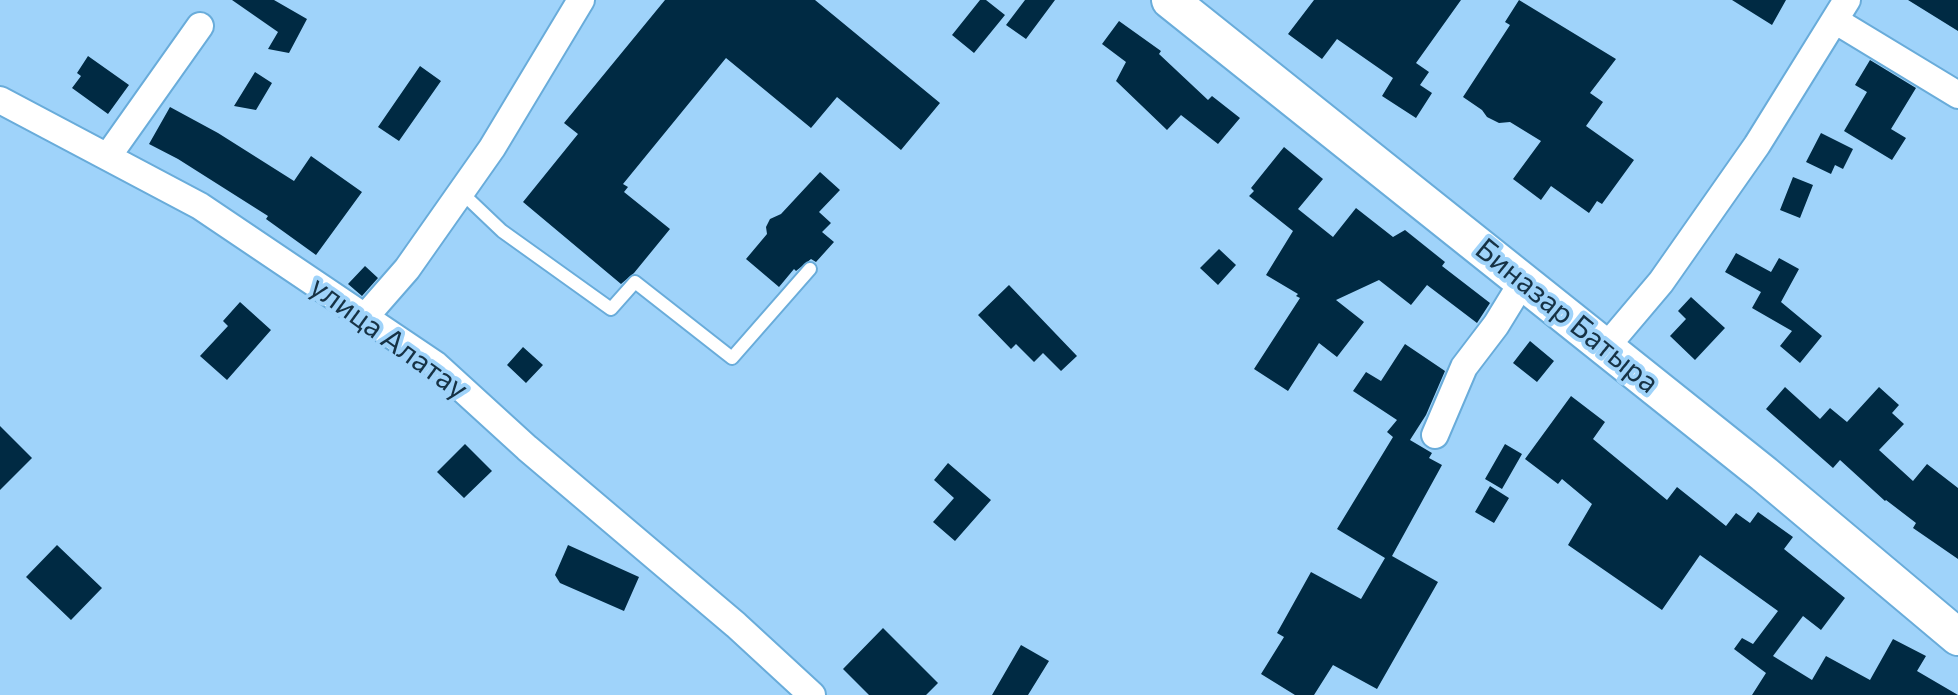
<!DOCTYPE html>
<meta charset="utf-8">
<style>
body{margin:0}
canvas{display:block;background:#9fd3fa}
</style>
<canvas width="1958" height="695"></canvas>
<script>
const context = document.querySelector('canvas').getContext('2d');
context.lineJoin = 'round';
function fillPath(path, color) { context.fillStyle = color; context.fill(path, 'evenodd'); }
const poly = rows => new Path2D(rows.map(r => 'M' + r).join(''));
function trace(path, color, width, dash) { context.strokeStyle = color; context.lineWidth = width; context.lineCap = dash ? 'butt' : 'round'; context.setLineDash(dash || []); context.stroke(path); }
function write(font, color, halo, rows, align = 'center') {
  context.font = font + ' Commissioner,sans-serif'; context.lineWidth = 8; context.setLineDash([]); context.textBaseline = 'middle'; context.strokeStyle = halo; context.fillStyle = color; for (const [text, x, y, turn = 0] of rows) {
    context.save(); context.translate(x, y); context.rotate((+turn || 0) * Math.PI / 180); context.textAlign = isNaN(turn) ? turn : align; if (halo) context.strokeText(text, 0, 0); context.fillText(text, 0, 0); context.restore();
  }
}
fillPath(poly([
 [232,0,274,0,307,19,289,53,268,49,278,32],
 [665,0,815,0,940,103,901,150,837,97,811,128,726,58,623,184,628,187,624,192,670,229,634,273,621,284,523,202,578,134,564,123],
 [980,0,986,0,1005,15,974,53,952,35],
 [1025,0,1055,0,1026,39,1006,25],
 [1314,0,1461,0,1416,63,1429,72,1420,85,1432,93,1416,118,1382,96,1393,78,1337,39,1322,59,1288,34],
 [1519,0,1616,59,1590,93,1603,102,1586,126,1634,160,1602,204,1597,201,1589,213,1551,186,1541,200,1513,179,1541,141,1510,122,1499,123,1487,117,1482,110,1463,97,1510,25,1505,22],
 [1732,0,1786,0,1772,25],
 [1908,0,1958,0,1958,31],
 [1119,21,1161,51,1159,54,1208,100,1212,96,1240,118,1218,144,1181,115,1167,130,1116,81,1126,62,1102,44],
 [88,56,129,85,108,114,72,88,81,76,77,73],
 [1870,60,1916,88,1891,129,1906,138,1892,160,1844,131,1867,92,1855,85],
 [420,66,441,81,399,141,378,127],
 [255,72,272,83,256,110,234,106],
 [170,107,218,133,294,181,311,156,362,192,316,255,266,219,268,216,178,159,149,144],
 [1821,133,1853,149,1843,169,1835,165,1831,174,1806,162],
 [1284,147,1323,179,1298,209,1333,237,1356,208,1393,237,1405,230,1445,262,1442,266,1490,303,1477,323,1427,285,1411,305,1379,280,1336,300,1364,322,1337,357,1319,343,1288,391,1254,369,1300,298,1296,296,1298,294,1266,275,1293,231,1249,196,1254,191,1251,188],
 [820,172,840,190,819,212,831,223,822,232,834,242,816,262,811,259,796,271,794,269,779,287,746,259,767,234,766,227,770,219,781,214],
 [1793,177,1813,185,1800,218,1780,210],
 [1219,249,1236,265,1218,285,1200,268],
 [1736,253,1771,272,1779,258,1799,269,1781,302,1822,336,1800,363,1780,346,1792,331,1752,308,1761,292,1725,272],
 [365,266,378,278,362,296,348,284],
 [1009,285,1077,356,1061,371,1043,353,1034,362,1016,344,1011,349,978,315],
 [1691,297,1725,328,1695,360,1670,336,1686,319,1678,311],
 [240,302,271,330,227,380,200,356,228,326,223,321],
 [1530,341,1554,361,1537,382,1513,363],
 [1405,344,1445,371,1426,415,1410,440,1432,453,1429,458,1442,465,1392,556,1438,582,1377,689,1333,665,1314,695,1295,695,1261,674,1284,637,1277,633,1311,572,1361,599,1385,558,1337,529,1393,437,1387,432,1397,420,1353,391,1366,372,1381,381],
 [523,347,543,365,526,383,507,365],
 [1785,387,1820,419,1830,408,1847,422,1879,387,1899,405,1892,413,1904,424,1879,450,1913,481,1927,464,1958,488,1958,559,1913,528,1916,523,1886,500,1885,501,1840,460,1833,468,1766,409],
 [1571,396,1605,422,1593,439,1667,500,1677,487,1726,526,1736,513,1750,523,1758,512,1793,537,1784,549,1845,598,1821,630,1803,616,1773,656,1812,680,1826,656,1870,680,1893,639,1926,656,1917,671,1958,695,1752,695,1766,673,1734,649,1742,638,1753,644,1778,611,1700,555,1662,610,1568,545,1592,504,1562,479,1558,484,1525,459],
 [0,426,32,458,0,490],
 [465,444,492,471,464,498,437,472],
 [1505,444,1522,454,1502,489,1485,479],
 [948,463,991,500,955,541,933,522,954,498,934,480],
 [1490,486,1509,498,1494,523,1475,512],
 [57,545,102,588,71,620,26,577],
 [568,545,639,577,624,611,560,583,555,575],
 [883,628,938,683,926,695,869,695,843,669],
 [1021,645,1049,661,1028,695,992,695]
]), '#002a43');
const lane = poly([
 [461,192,502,231,611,309,635,282,732,358,810,269]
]);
const street = poly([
 [1836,21,1958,95],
 [0,100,200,206,436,365,527,448,736,625,812,695],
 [108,156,200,26],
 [365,317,407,269,492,148,581,0],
 [1606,347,1661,282,1757,145,1847,0],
 [1435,435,1464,367,1496,325,1523,281]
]);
const secondary = poly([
 [1170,0,1764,474,1958,637]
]);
trace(lane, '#69acda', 16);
trace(street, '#69acda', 30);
trace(secondary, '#69acda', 40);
trace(lane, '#fff', 12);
trace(street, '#fff', 26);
trace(secondary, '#fff', 36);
write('30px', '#163245', '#9fd3fa', [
 ["Биназар Батыра",1567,316,39],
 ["улица Алатау",389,338,36]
]);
</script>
